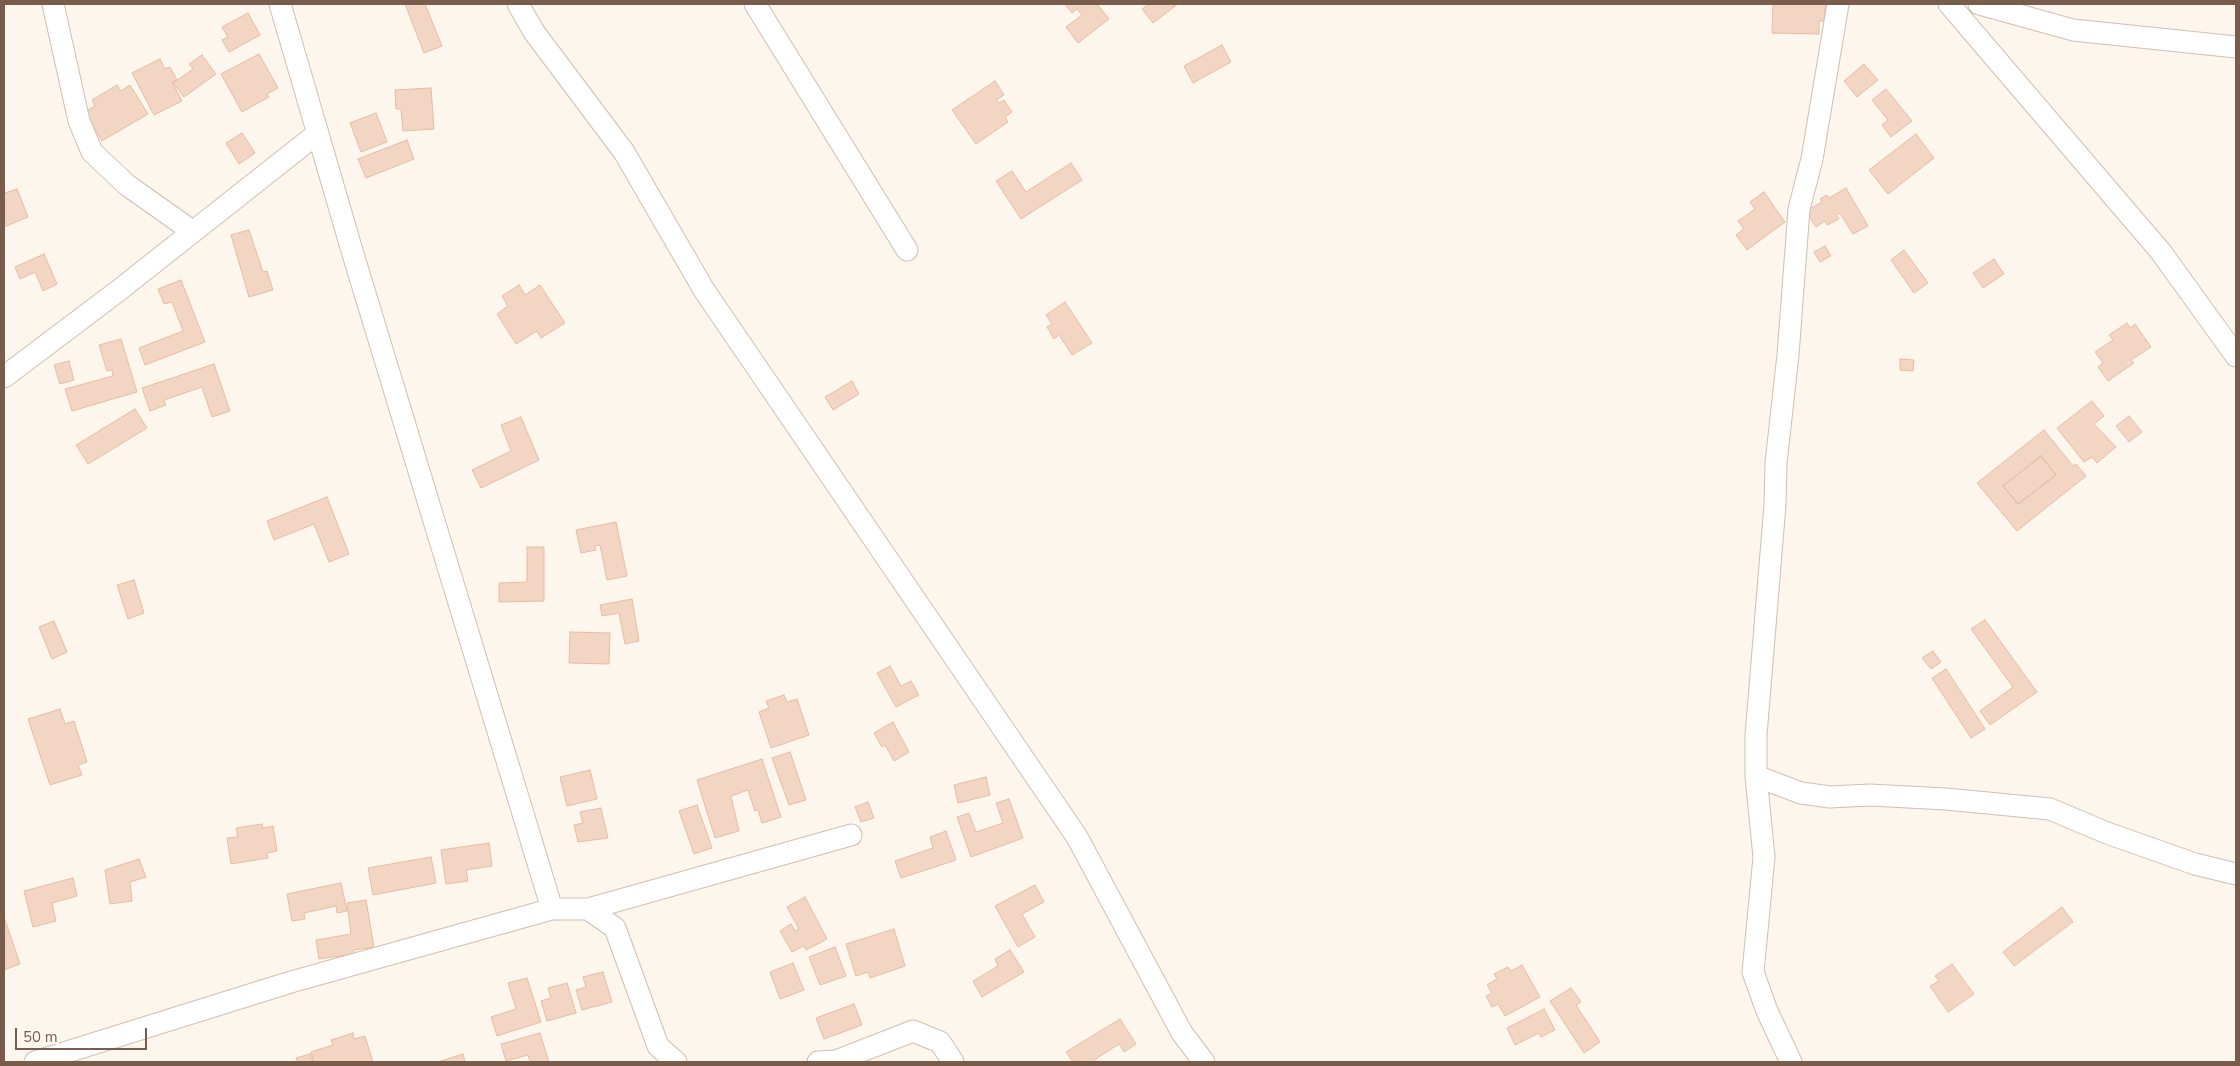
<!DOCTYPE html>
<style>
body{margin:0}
#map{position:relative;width:2240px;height:1066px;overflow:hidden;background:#fdf6ec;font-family:"Nunito Sans",sans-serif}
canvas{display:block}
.frame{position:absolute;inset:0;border:5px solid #7a5c4d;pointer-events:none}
.scale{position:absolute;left:15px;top:1028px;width:132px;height:22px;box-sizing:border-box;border:2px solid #7a5c4d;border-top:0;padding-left:6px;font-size:15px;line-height:18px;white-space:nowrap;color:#7a5c4d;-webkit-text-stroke:4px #fffaf3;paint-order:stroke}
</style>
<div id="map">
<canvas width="2240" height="1066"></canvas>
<div class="frame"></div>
<div class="scale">50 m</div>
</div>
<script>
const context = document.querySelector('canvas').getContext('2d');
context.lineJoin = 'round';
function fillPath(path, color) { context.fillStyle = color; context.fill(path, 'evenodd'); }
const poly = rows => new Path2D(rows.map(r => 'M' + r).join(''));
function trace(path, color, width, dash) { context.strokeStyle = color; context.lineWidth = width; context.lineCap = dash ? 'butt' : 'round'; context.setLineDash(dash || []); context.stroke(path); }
const building = poly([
 [405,4,425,4,442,46,424,53,405,4],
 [1065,4,1097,4,1109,19,1078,43,1066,27,1082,15,1077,9,1072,13,1065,4],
 [1149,4,1178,4,1153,23,1142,9,1149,4],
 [1773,4,1825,4,1825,21,1819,21,1819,34,1772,33,1773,4],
 [248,13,260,35,229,52,222,40,228,37,222,27,248,13],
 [1222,45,1231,62,1193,83,1184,66,1222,45],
 [259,54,278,88,267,94,269,97,242,112,221,74,259,54],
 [202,55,216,74,184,97,173,83,193,69,189,64,202,55],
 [160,59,165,69,170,67,177,80,172,82,182,101,154,115,132,73,160,59],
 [1864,64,1878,80,1857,97,1844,81,1864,64],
 [995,81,1004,95,996,100,999,103,1004,100,1012,112,1005,117,1008,122,976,144,952,110,995,81],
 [117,85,121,91,130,85,148,114,102,141,84,112,95,106,92,100,117,85],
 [431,88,434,129,403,131,401,109,396,109,395,90,431,88],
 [1886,89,1912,121,1891,137,1882,125,1888,120,1872,100,1886,89],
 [376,113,387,142,361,152,350,123,376,113],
 [242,133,255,153,239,164,226,143,242,133],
 [1916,134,1934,158,1888,194,1869,170,1916,134],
 [407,140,414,159,366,178,358,159,407,140],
 [1071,163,1082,180,1021,219,996,181,1012,171,1026,192,1071,163],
 [1846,188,1868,226,1853,234,1840,213,1836,215,1839,219,1827,225,1825,221,1816,227,1806,211,1822,202,1820,199,1827,195,1829,198,1846,188],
 [17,189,28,217,4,227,4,190,5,193,17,189],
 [1764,192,1785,222,1747,250,1736,235,1744,229,1738,221,1755,209,1750,202,1764,192],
 [249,230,263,272,267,271,273,290,249,297,231,235,249,230],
 [1825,246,1831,256,1820,262,1814,252,1825,246],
 [1904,250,1928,283,1914,293,1891,260,1904,250],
 [44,254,57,284,43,291,35,272,20,279,15,267,44,254],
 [1994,259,2004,274,1983,288,1973,273,1994,259],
 [181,280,205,342,145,365,139,348,183,331,172,302,164,304,158,289,181,280],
 [519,285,525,295,540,285,565,323,541,338,537,331,516,344,497,314,508,306,502,296,519,285],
 [1065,302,1092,343,1072,355,1059,335,1054,339,1047,327,1052,324,1046,315,1065,302],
 [2127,323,2130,328,2135,324,2151,347,2131,360,2134,363,2108,381,2098,367,2103,363,2095,352,2113,340,2109,335,2127,323],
 [121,339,137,392,72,411,65,389,113,376,112,370,107,371,99,345,121,339],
 [1900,359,1914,360,1913,371,1900,370,1900,359],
 [69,361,74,380,60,384,54,365,69,361],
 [214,364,230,411,212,417,202,387,164,400,166,405,150,411,142,388,214,364],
 [852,381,859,394,833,410,825,397,852,381],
 [2092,401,2104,416,2094,424,2116,447,2097,463,2092,457,2084,462,2057,428,2092,401],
 [135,409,147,428,88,464,76,445,135,409],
 [2129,416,2142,432,2129,442,2116,426,2129,416],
 [521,417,539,460,481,488,472,470,511,451,501,425,521,417],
 [2044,430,2073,466,2076,464,2086,476,2017,531,1977,483,2044,430],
 [2041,456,2056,475,2018,504,2003,486,2041,456],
 [2041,456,2056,475,2018,504,2003,486,2041,456],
 [327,497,349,554,329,562,314,524,274,540,267,521,327,497],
 [616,522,627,576,607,580,600,545,595,546,596,550,581,553,576,530,616,522],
 [527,547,544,547,544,601,499,602,499,583,527,582,527,547],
 [134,580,144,613,128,619,117,585,134,580],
 [632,599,639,641,625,644,619,613,602,616,600,605,632,599],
 [1985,620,2037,692,1990,725,1980,711,2013,687,1971,629,1985,620],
 [54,621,67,652,52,659,39,627,54,621],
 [570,632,610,633,609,664,569,663,570,632],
 [1933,651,1941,662,1931,669,1922,658,1933,651],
 [890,666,901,686,911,681,919,695,896,707,877,673,890,666],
 [1946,669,1985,729,1971,738,1932,678,1946,669],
 [784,695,787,702,797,699,809,735,771,748,759,712,769,708,766,701,784,695],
 [60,709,65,724,74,721,87,762,78,765,82,775,50,785,28,719,60,709],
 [893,722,909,752,894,761,885,745,882,747,874,733,893,722],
 [790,752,806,800,789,805,772,758,790,752],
 [762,759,781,817,762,823,758,810,755,811,748,790,731,796,739,831,715,838,697,780,762,759],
 [590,770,597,799,567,806,560,777,590,770],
 [986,777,990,795,958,803,954,785,986,777],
 [1009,799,1023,838,971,857,957,817,969,813,976,832,1003,823,996,803,1009,799],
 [868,802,874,818,861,822,855,807,868,802],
 [697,805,712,848,694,854,679,811,697,805],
 [601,808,608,838,578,842,574,825,583,823,580,812,601,808],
 [262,824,263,828,273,826,277,851,267,853,268,858,231,864,227,838,238,837,236,828,262,824],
 [946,831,956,860,901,878,895,861,933,848,930,837,946,831],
 [489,843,492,866,466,870,468,881,446,884,441,850,489,843],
 [431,857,436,883,373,895,368,868,431,857],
 [139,859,146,877,130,882,132,901,110,904,105,870,139,859],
 [73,878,77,896,52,903,56,921,33,927,24,891,73,878],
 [341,883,347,911,337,913,336,906,304,913,305,919,292,921,287,894,341,883],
 [1035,885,1044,902,1022,914,1035,937,1018,947,995,906,1035,885],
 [805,897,827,939,806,950,804,946,792,952,780,931,791,924,795,931,799,929,787,907,805,897],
 [366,900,374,947,354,950,354,954,319,959,316,940,351,934,347,903,366,900],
 [2062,907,2073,922,2014,966,2003,952,2062,907],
 [4,917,20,964,4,970,4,917],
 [894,929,905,966,870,978,868,972,856,976,846,944,894,929],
 [835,947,846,976,820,985,809,957,835,947],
 [1010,950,1024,972,982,997,973,981,998,966,995,959,1010,950],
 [793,963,804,990,780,999,770,972,793,963],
 [1952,964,1974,994,1948,1012,1930,986,1939,981,1935,976,1952,964],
 [1522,965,1540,997,1505,1016,1498,1004,1492,1007,1486,996,1492,993,1487,985,1497,979,1494,974,1508,967,1511,971,1522,965],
 [603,972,612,1002,582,1010,576,990,586,987,583,977,603,972],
 [527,978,541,1022,497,1036,491,1017,516,1009,508,983,527,978],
 [567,983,576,1013,547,1021,541,1001,551,998,548,988,567,983],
 [1571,988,1581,1002,1576,1005,1600,1042,1584,1053,1550,1001,1571,988],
 [854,1004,862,1025,824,1039,816,1018,854,1004],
 [1544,1009,1555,1030,1541,1037,1539,1033,1515,1045,1507,1028,1544,1009],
 [1120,1019,1136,1044,1124,1052,1119,1044,1094,1060,1096,1062,1073,1062,1066,1052,1120,1019],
 [353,1033,354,1039,365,1036,373,1062,314,1062,311,1052,333,1045,331,1040,353,1033],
 [540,1033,549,1062,530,1062,528,1055,506,1061,501,1044,540,1033],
 [310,1054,313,1062,298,1062,296,1058,310,1054],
 [463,1054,465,1062,438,1062,463,1054]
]);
fillPath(building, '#f3d5c3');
trace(building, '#e6bba3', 1);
const street = poly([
 [53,4,79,121,92,152,127,185,192,231],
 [280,4,353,254,552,909],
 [518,4,534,32,624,152,704,290,1077,837,1182,1033,1204,1062],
 [755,4,907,250],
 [1949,4,2161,252,2236,356],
 [1979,4,2073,30,2236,47],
 [4,377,118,291,318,133],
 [1756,776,1801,793,1830,797,1870,795,1946,799,2050,809,2107,833,2195,864,2236,874],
 [588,909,851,835],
 [35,1062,291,982,552,909,588,909,615,928,658,1046,676,1062],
 [818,1062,836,1061,913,1031,940,1042,953,1062],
 [1791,1062,1767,1011,1753,972,1764,857,1756,776,1756,735,1775,505,1776,463,1788,355,1799,209,1812,159,1838,4]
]);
trace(street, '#d1beb0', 23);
trace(street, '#fff', 21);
</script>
